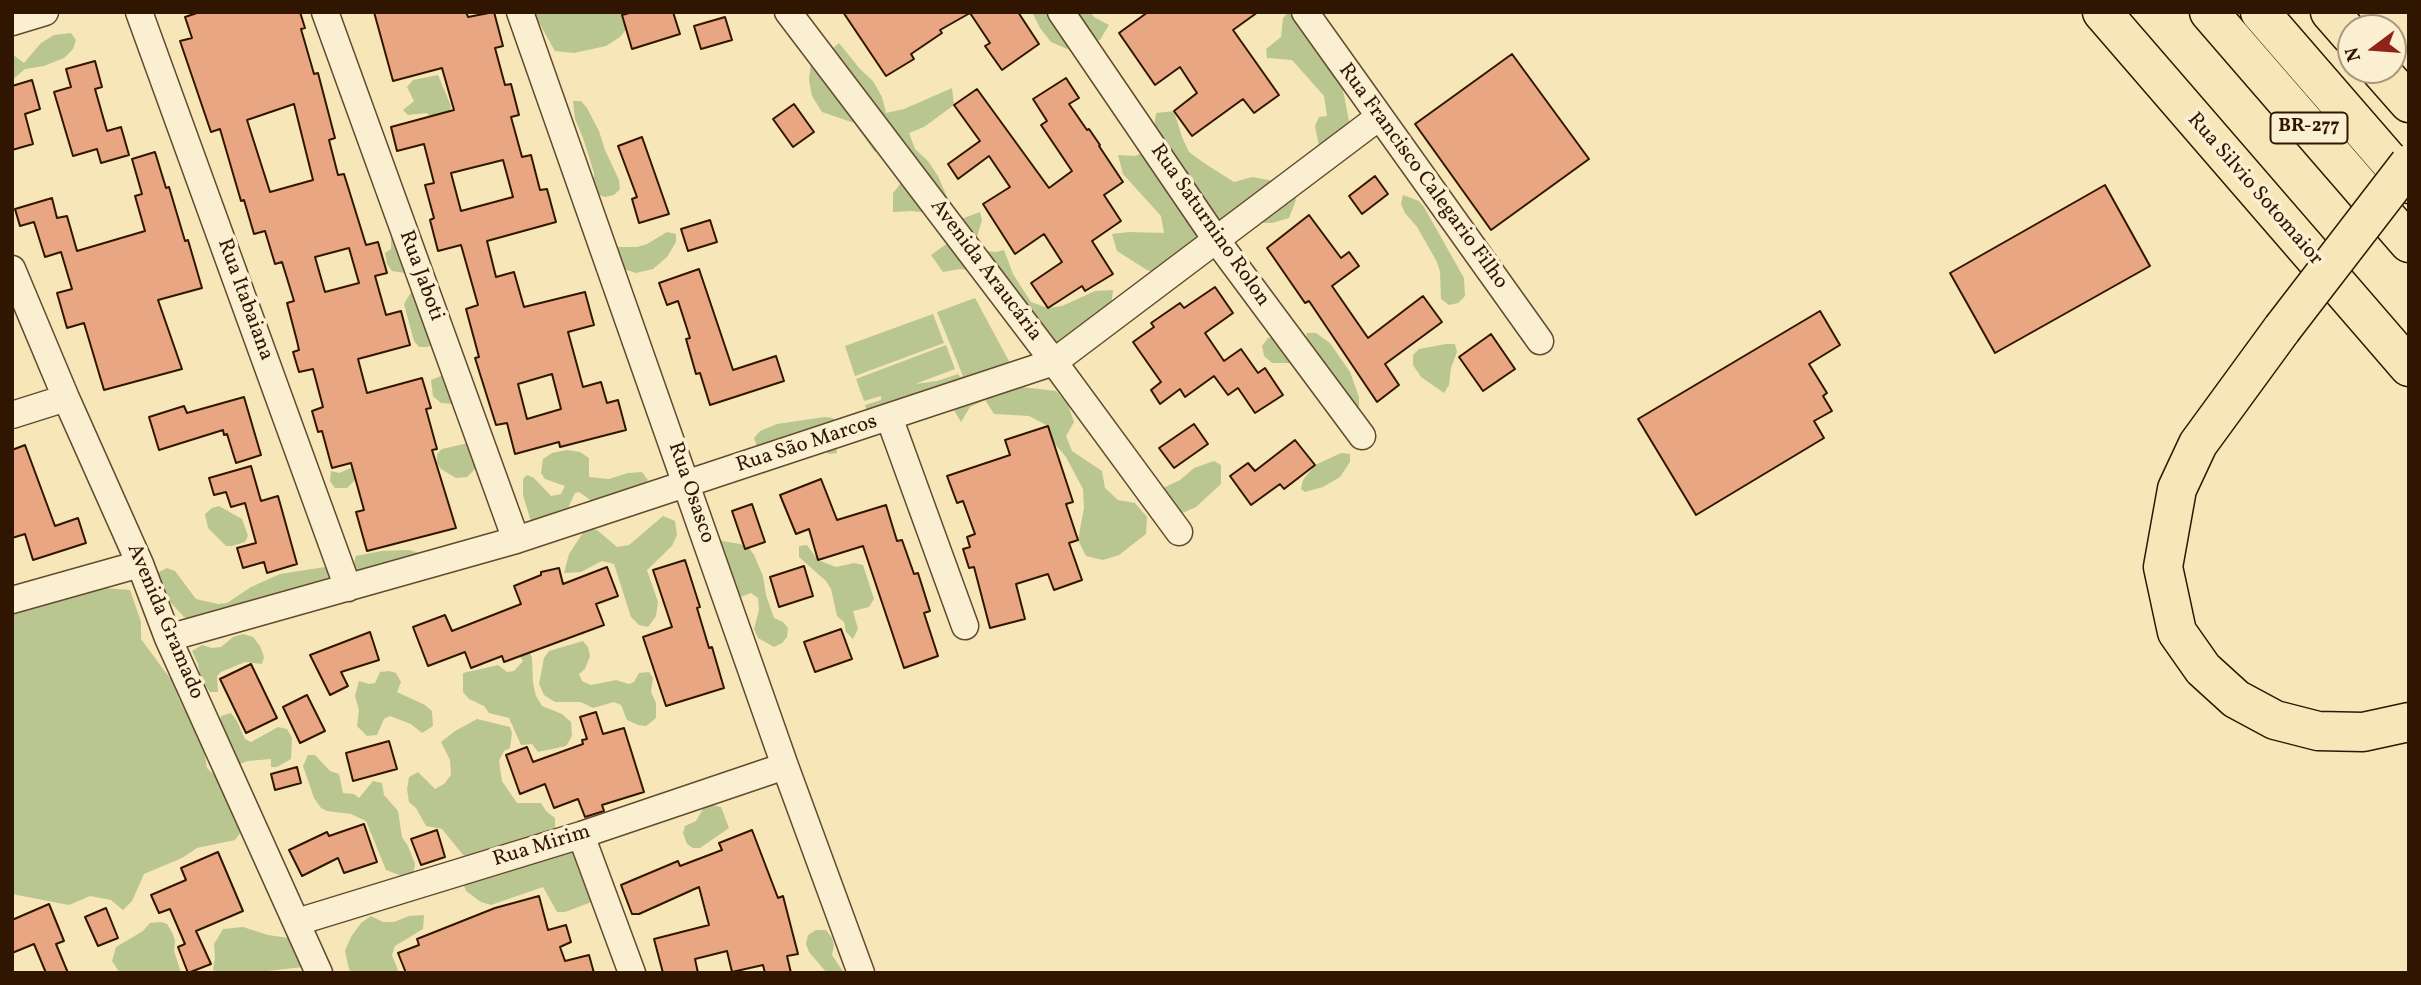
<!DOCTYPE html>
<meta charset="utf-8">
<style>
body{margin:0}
#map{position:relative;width:2421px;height:985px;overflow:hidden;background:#f7e6b8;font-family:Vollkorn,serif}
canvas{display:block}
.frame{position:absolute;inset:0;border:14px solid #301600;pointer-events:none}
.north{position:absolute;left:2337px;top:14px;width:70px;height:70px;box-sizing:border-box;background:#faefd1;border:2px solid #a9987d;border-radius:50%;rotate:254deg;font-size:19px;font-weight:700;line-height:28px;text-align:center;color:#301600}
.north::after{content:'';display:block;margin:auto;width:24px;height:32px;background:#8f2418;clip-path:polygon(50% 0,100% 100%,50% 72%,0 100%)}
</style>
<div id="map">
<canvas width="2421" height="985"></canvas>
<div class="frame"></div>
<div class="north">N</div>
</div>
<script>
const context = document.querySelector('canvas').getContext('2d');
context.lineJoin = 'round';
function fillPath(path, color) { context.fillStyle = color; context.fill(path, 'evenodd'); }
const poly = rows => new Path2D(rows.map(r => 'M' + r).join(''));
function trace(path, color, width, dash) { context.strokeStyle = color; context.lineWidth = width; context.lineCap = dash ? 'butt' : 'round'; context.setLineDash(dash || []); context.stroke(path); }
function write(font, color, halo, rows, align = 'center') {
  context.font = font + ' Vollkorn,serif'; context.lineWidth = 7; context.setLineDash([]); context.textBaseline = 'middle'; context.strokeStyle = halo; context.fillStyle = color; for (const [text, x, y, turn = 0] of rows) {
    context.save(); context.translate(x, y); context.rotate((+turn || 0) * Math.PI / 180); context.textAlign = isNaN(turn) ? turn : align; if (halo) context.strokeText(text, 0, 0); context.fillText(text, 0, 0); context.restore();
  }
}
fillPath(poly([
 [533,12,634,12,632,22,620,37,606,46,574,53,555,51],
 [1032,12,1090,12,1094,17,1109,25,1100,40,1067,49,1051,42,1040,28],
 [1288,12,1298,15,1341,84,1344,95,1351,132,1326,152,1319,146,1315,126,1319,117,1327,116,1324,96,1292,60,1267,58,1266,49,1281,37,1283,18],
 [71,33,76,40,73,49,64,58,44,66,25,69,12,80,12,54,24,63,41,43,54,35],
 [839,43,860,69,873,81,882,97,886,113,904,109,952,88,954,105,924,127,909,133,915,149,928,161,938,176,955,216,964,218,980,212,982,220,977,237,980,246,987,251,996,252,1004,250,1013,274,1031,302,1048,308,1062,306,1095,291,1113,290,1111,307,1055,345,978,271,960,269,943,272,931,255,959,235,930,213,911,211,893,212,893,193,905,178,893,150,875,152,854,123,822,112,812,96,809,80,811,62,826,54],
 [438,75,451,106,449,119,437,126,427,113,408,115,403,110,414,101,407,87,413,80],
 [573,101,581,101,587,108,599,131,605,150,619,180,620,189,614,195,605,197,596,194,590,187,594,182,594,173,583,138,575,119],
 [1174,111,1182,137,1189,152,1204,163,1234,182,1252,177,1290,184,1296,200,1289,218,1272,223,1255,223,1164,276,1147,270,1117,251,1112,234,1129,232,1164,233,1161,216,1123,174,1118,155,1135,156,1151,150,1156,113],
 [1403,195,1419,201,1424,207,1464,278,1465,296,1458,303,1449,305,1441,299,1440,272,1437,262,1417,227,1405,213,1401,204],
 [391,231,412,266,405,273,392,271,387,264,385,253,391,249],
 [667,232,676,234,676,242,667,257,653,269,636,273,618,267,609,247,637,247,647,244],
 [413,289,437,343,427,347,419,347,414,341,404,304],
 [975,298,1010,363,985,374,1021,387,1056,391,1068,405,1074,422,1066,436,1072,451,1102,471,1105,488,1118,500,1135,503,1147,517,1146,534,1119,555,1103,560,1086,556,1078,540,1084,508,1083,489,1066,457,1054,443,1048,426,1029,416,994,414,985,400,970,407,961,422,952,407,869,418,865,405,881,400,881,396,864,401,856,379,946,345,955,369,915,384,937,381,958,374,960,377,963,376,937,312],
 [933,314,944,343,855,376,845,346],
 [1307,333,1316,333,1330,343,1350,372,1359,397,1359,406,1353,413,1300,367,1291,363,1272,363,1264,356,1262,346,1268,338,1277,338,1305,345],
 [1446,344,1455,344,1457,352,1451,368,1449,385,1444,393,1421,377,1413,365,1413,355,1419,349],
 [443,375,453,404,441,403,433,396,431,380],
 [825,417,833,418,839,427,836,444,837,453,829,454,820,449,757,447,754,438,760,431,777,424],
 [468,443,480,452,475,469,467,477,456,478,441,469,437,463,437,454,442,449],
 [567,450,580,452,589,458,589,477,609,479,628,473,642,472,648,480,639,490,600,507,579,492,575,493,563,519,532,525,523,495,523,479,527,475,534,478,551,496,561,494,565,486,545,479,541,473,543,459,552,453],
 [1341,453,1350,454,1350,462,1340,477,1323,487,1305,492,1301,489,1303,480,1315,465],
 [1214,461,1221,465,1221,484,1196,507,1178,515,1152,513,1144,508,1140,499,1180,480,1194,468],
 [358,465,357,478,347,488,335,488,330,481,331,471,339,473],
 [219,506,242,519,248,536,245,542,232,546,226,546,208,528,205,514,212,508],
 [663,516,675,521,677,535,672,546,647,570,658,602,656,616,648,627,639,625,631,617,614,564,602,561,581,572,564,573,569,554,586,528,597,530,617,547,629,545],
 [714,536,722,541,740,544,749,548,754,555,763,576,766,595,774,618,783,622,788,628,787,637,782,643,774,647,758,638,754,629,759,610,758,598,751,593,735,599],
 [807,545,818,560,836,567,854,563,863,565,874,599,869,607,853,611,858,629,853,639,846,632,844,622,837,616,831,589,826,581,799,557,799,546],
 [409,550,423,554,357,576,354,563,356,556,382,551],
 [332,566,337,583,193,621,184,617,162,593,157,573,167,568,175,571,196,599,218,604,227,603,251,587,280,574],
 [78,586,130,590,141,622,141,639,172,681,179,699,203,744,207,768,225,786,249,821,235,840,197,848,182,858,144,874,132,901,123,910,111,900,90,896,69,905,12,894,12,608],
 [522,630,532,658,533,683,536,696,542,706,562,714,571,722,572,736,566,746,538,752,532,744,521,745,509,718,489,713,484,706,469,699,463,692,463,673,498,665,507,672,514,671,523,661,516,650],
 [243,634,253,637,260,646,264,657,262,664,245,662,221,672,217,676,218,692,210,692,201,679,198,664,192,651,202,645,212,648,221,647,233,637],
 [583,641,588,647,590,656,585,669,579,674,582,681,591,685,616,680,629,684,634,682,639,673,649,672,653,678,651,692,656,703,656,718,646,726,638,725,627,720,621,705,614,702,593,708,581,702,555,702,544,695,539,684,544,658,549,651],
 [389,671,396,673,401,682,397,692,425,705,432,711,433,726,422,733,411,724,390,716,384,719,377,735,367,736,357,726,359,710,355,696,359,681,369,684,375,683,380,672],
 [231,713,237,721,245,739,251,742,278,727,287,729,292,738,291,759,277,767,271,767,271,759,248,761,237,765,219,727,221,716],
 [477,719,510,727,512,733,510,748,504,751,499,761,502,781,517,803,541,803,546,811,555,818,555,837,480,859,463,855,442,829,426,826,416,808,409,802,407,789,409,777,418,772,435,789,444,784,451,775,450,760,441,742,455,731],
 [308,755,315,755,330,771,339,774,343,793,354,794,359,798,373,781,382,783,384,795,398,811,402,837,408,846,415,864,413,875,402,876,386,870,366,821,351,814,327,811,321,808,314,798,303,766],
 [713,805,721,807,729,828,700,848,693,848,687,844,683,833,685,826,696,821,704,807],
 [575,849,594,901,565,912,557,912,543,887,491,905,481,902,466,891,462,880],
 [424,915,423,929,395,946,392,955,399,973,352,973,349,969,345,951,351,937,361,923,371,916,383,922,394,922,409,916],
 [161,922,167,924,173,934,175,941,174,951,181,973,123,973,118,970,112,961,116,947,143,931,150,923],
 [243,927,268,935,295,939,304,967,249,973,215,973,213,969,215,958,214,944,223,929],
 [816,930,826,930,832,938,834,945,832,955,844,973,827,973,809,952,806,944,808,935]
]), '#bac690');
const building = poly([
 [200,12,300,12,305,28,301,29,314,74,318,73,335,138,329,140,338,175,344,174,366,245,378,242,387,273,375,276,386,315,401,311,410,345,358,359,367,393,422,378,431,408,426,409,437,449,432,450,456,528,367,551,356,512,364,510,351,463,332,468,322,431,318,432,312,411,323,407,313,369,299,372,293,352,299,350,297,341,287,303,294,301,282,262,275,264,265,231,254,234,244,200,241,201,220,129,211,132,180,41,192,38,185,17,200,12],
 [294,104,313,180,270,192,247,120,294,104],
 [349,248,359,283,325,292,315,257,349,248],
 [374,12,466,12,468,17,494,12,503,46,495,48,505,85,511,84,519,115,511,117,522,157,531,155,540,190,547,189,556,222,487,241,496,277,514,272,524,307,585,292,594,325,568,332,583,387,601,382,607,403,618,400,626,430,560,447,559,442,515,454,507,423,496,425,475,358,479,357,466,309,478,305,461,245,438,251,430,220,434,218,425,185,434,183,424,144,397,151,391,127,454,110,442,68,393,81,374,12],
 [503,160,513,197,461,211,451,173,503,160],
 [552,374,561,409,527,419,518,384,552,374],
 [633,12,673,12,680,34,632,49,622,15,633,12],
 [843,12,1018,12,1039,44,1002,70,985,46,990,43,970,13,940,30,942,33,911,54,914,59,886,76,843,12],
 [1148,12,1258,12,1233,30,1279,95,1254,113,1243,99,1192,136,1174,111,1197,93,1180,67,1155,85,1119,33,1148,12],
 [725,17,732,40,701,49,694,26,725,17],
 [1512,54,1589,159,1491,230,1415,124,1512,54],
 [95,61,102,87,95,89,107,131,121,127,129,155,101,163,97,149,73,156,54,92,71,87,66,69,95,61],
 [1066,78,1079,98,1069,104,1087,130,1089,129,1100,145,1099,146,1123,182,1104,195,1121,221,1092,241,1113,274,1085,291,1082,286,1048,308,1031,283,1062,262,1044,234,1015,254,983,204,1010,187,989,156,958,179,948,164,980,141,954,105,977,89,1049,188,1072,171,1041,125,1047,121,1033,99,1066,78],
 [32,80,40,109,25,114,33,144,12,150,12,86,32,80],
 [794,104,814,132,793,147,773,119,794,104],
 [642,137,669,214,639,223,632,199,637,197,618,146,642,137],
 [155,152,166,188,169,187,185,241,188,240,202,288,158,300,182,369,104,390,84,323,67,328,57,293,72,289,61,252,45,257,34,222,20,226,15,209,52,198,57,218,67,216,77,251,145,231,135,196,142,194,132,159,155,152],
 [1375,176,1388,194,1362,214,1349,196,1375,176],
 [2105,185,2150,266,1995,353,1950,273,2105,185],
 [1309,215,1341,258,1349,252,1359,266,1332,286,1368,338,1423,296,1442,322,1385,364,1399,385,1377,402,1309,301,1305,303,1267,248,1309,215],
 [710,220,717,242,688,251,681,229,710,220],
 [699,269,733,370,776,356,784,381,710,405,700,373,696,374,686,339,690,338,678,301,667,305,659,283,699,269],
 [1215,287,1233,313,1205,333,1224,361,1241,349,1258,373,1265,368,1283,395,1255,413,1238,388,1228,395,1214,376,1185,397,1180,389,1160,404,1151,390,1161,382,1133,342,1154,327,1151,323,1180,303,1184,308,1215,287],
 [1820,311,1840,345,1809,364,1827,393,1823,396,1832,411,1814,421,1824,438,1696,515,1638,419,1820,311],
 [1491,334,1515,369,1483,391,1459,357,1491,334],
 [244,397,261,455,236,463,227,434,224,435,223,430,159,450,149,417,184,406,187,413,244,397],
 [1194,424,1208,444,1174,468,1159,448,1194,424],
 [1048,426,1073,502,1066,504,1078,540,1069,543,1082,580,1054,590,1048,574,1016,584,1025,619,990,628,974,567,969,568,963,549,970,547,967,537,975,534,963,501,957,503,947,476,1010,455,1005,440,1048,426],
 [1295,440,1315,465,1284,489,1280,484,1251,505,1230,476,1248,463,1255,471,1295,440],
 [25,445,55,526,78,518,86,543,33,560,25,534,12,538,12,450,25,445],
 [251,466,261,501,278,496,297,564,267,573,264,562,243,568,237,548,256,543,245,503,231,507,226,492,214,495,209,478,251,466],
 [821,479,837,520,886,505,897,541,902,540,914,574,918,573,930,611,924,613,938,656,904,668,863,546,818,560,809,529,796,534,780,495,821,479],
 [752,504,765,542,745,549,732,511,752,504],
 [685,560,700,607,697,608,709,648,712,647,724,688,666,706,643,637,672,627,653,570,685,560],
 [804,566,813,596,779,607,770,577,804,566],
 [607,567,618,596,596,604,604,625,504,662,502,656,471,668,465,652,428,666,413,627,445,615,452,631,521,604,514,586,541,575,541,572,559,568,563,584,607,567],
 [841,629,852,659,815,672,804,642,841,629],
 [370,632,379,660,341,672,348,686,330,695,310,655,370,632],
 [251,664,277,718,246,733,220,679,251,664],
 [307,695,325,731,300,743,283,707,307,695],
 [596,712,603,734,624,728,644,792,602,805,604,811,585,817,578,799,554,808,545,784,520,794,506,755,527,747,533,762,583,744,582,740,587,739,580,717,596,712],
 [389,741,397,769,353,781,346,753,389,741],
 [297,767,301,783,275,790,271,774,297,767],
 [364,824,377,862,344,873,338,858,302,876,289,850,327,832,329,836,364,824],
 [437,830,445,857,421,865,411,839,437,830],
 [752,830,778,898,783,896,798,954,787,956,791,973,765,973,763,965,732,972,727,951,695,959,698,973,663,973,654,939,709,925,699,887,639,914,632,914,621,885,678,861,680,866,722,850,719,843,752,830],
 [218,852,243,911,196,931,211,964,188,973,178,947,185,944,170,909,159,913,151,895,186,880,181,868,218,852],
 [539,896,548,930,566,925,571,942,560,947,565,961,589,955,594,973,406,973,398,953,419,945,417,939,495,908,539,896],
 [49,904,64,941,56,944,68,973,46,973,34,944,12,953,12,920,49,904],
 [106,908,118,938,98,946,85,917,106,908]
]);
fillPath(building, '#e9a682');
trace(building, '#301600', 2);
const minor = poly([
 [139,12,348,588],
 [325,12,516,540],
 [520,12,785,766,861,973],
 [788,12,1054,362,1179,532],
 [1061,12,1217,241,1362,436],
 [1305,12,1540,341],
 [12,22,45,12],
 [12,269,66,398,140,564,168,638,319,973],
 [12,415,66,398],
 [889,417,965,626],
 [12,600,140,564],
 [168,638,516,540,1054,362,1379,117],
 [581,835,632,973],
 [297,922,581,835,785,766]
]);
const highway = poly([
 [2102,12,2409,367],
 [2209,12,2409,243],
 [2260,12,2409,184],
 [2330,12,2351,36],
 [2380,70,2409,103],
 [2282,329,2198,444,2177,489,2163,567,2177,632,2203,669,2236,699,2275,720,2318,731,2363,732,2409,722]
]);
trace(minor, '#624a2e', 29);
trace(highway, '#301600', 41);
trace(minor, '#faefd1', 26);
trace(highway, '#f7e6b8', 38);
const highwayBridge = poly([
 [2282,329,2409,164]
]);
trace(highwayBridge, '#301600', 41, []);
trace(highwayBridge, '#f7e6b8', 38);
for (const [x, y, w] of [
 [2309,128,77]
]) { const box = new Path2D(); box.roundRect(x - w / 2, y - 15.5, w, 31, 5); context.fillStyle = '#faefd1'; context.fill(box); trace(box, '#301600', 2); }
write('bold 19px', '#301600', null, [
 ["BR-277",2309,128]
]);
write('21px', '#301600', '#faefd1', [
 ["Rua Francisco Calegario Filho",1422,177,54],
 ["Rua Silvio Sotomaior",2254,190,49],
 ["Rua Saturnino Rolon",1209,226,55],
 ["Avenida Araucária",985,271,53],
 ["Rua Jaboti",420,276,70],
 ["Rua Itabaiana",244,300,70],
 ["Rua São Marcos",807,445,-18],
 ["Rua Osasco",690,493,71],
 ["Avenida Gramado",164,622,67],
 ["Rua Mirim",542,847,-17]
]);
</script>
